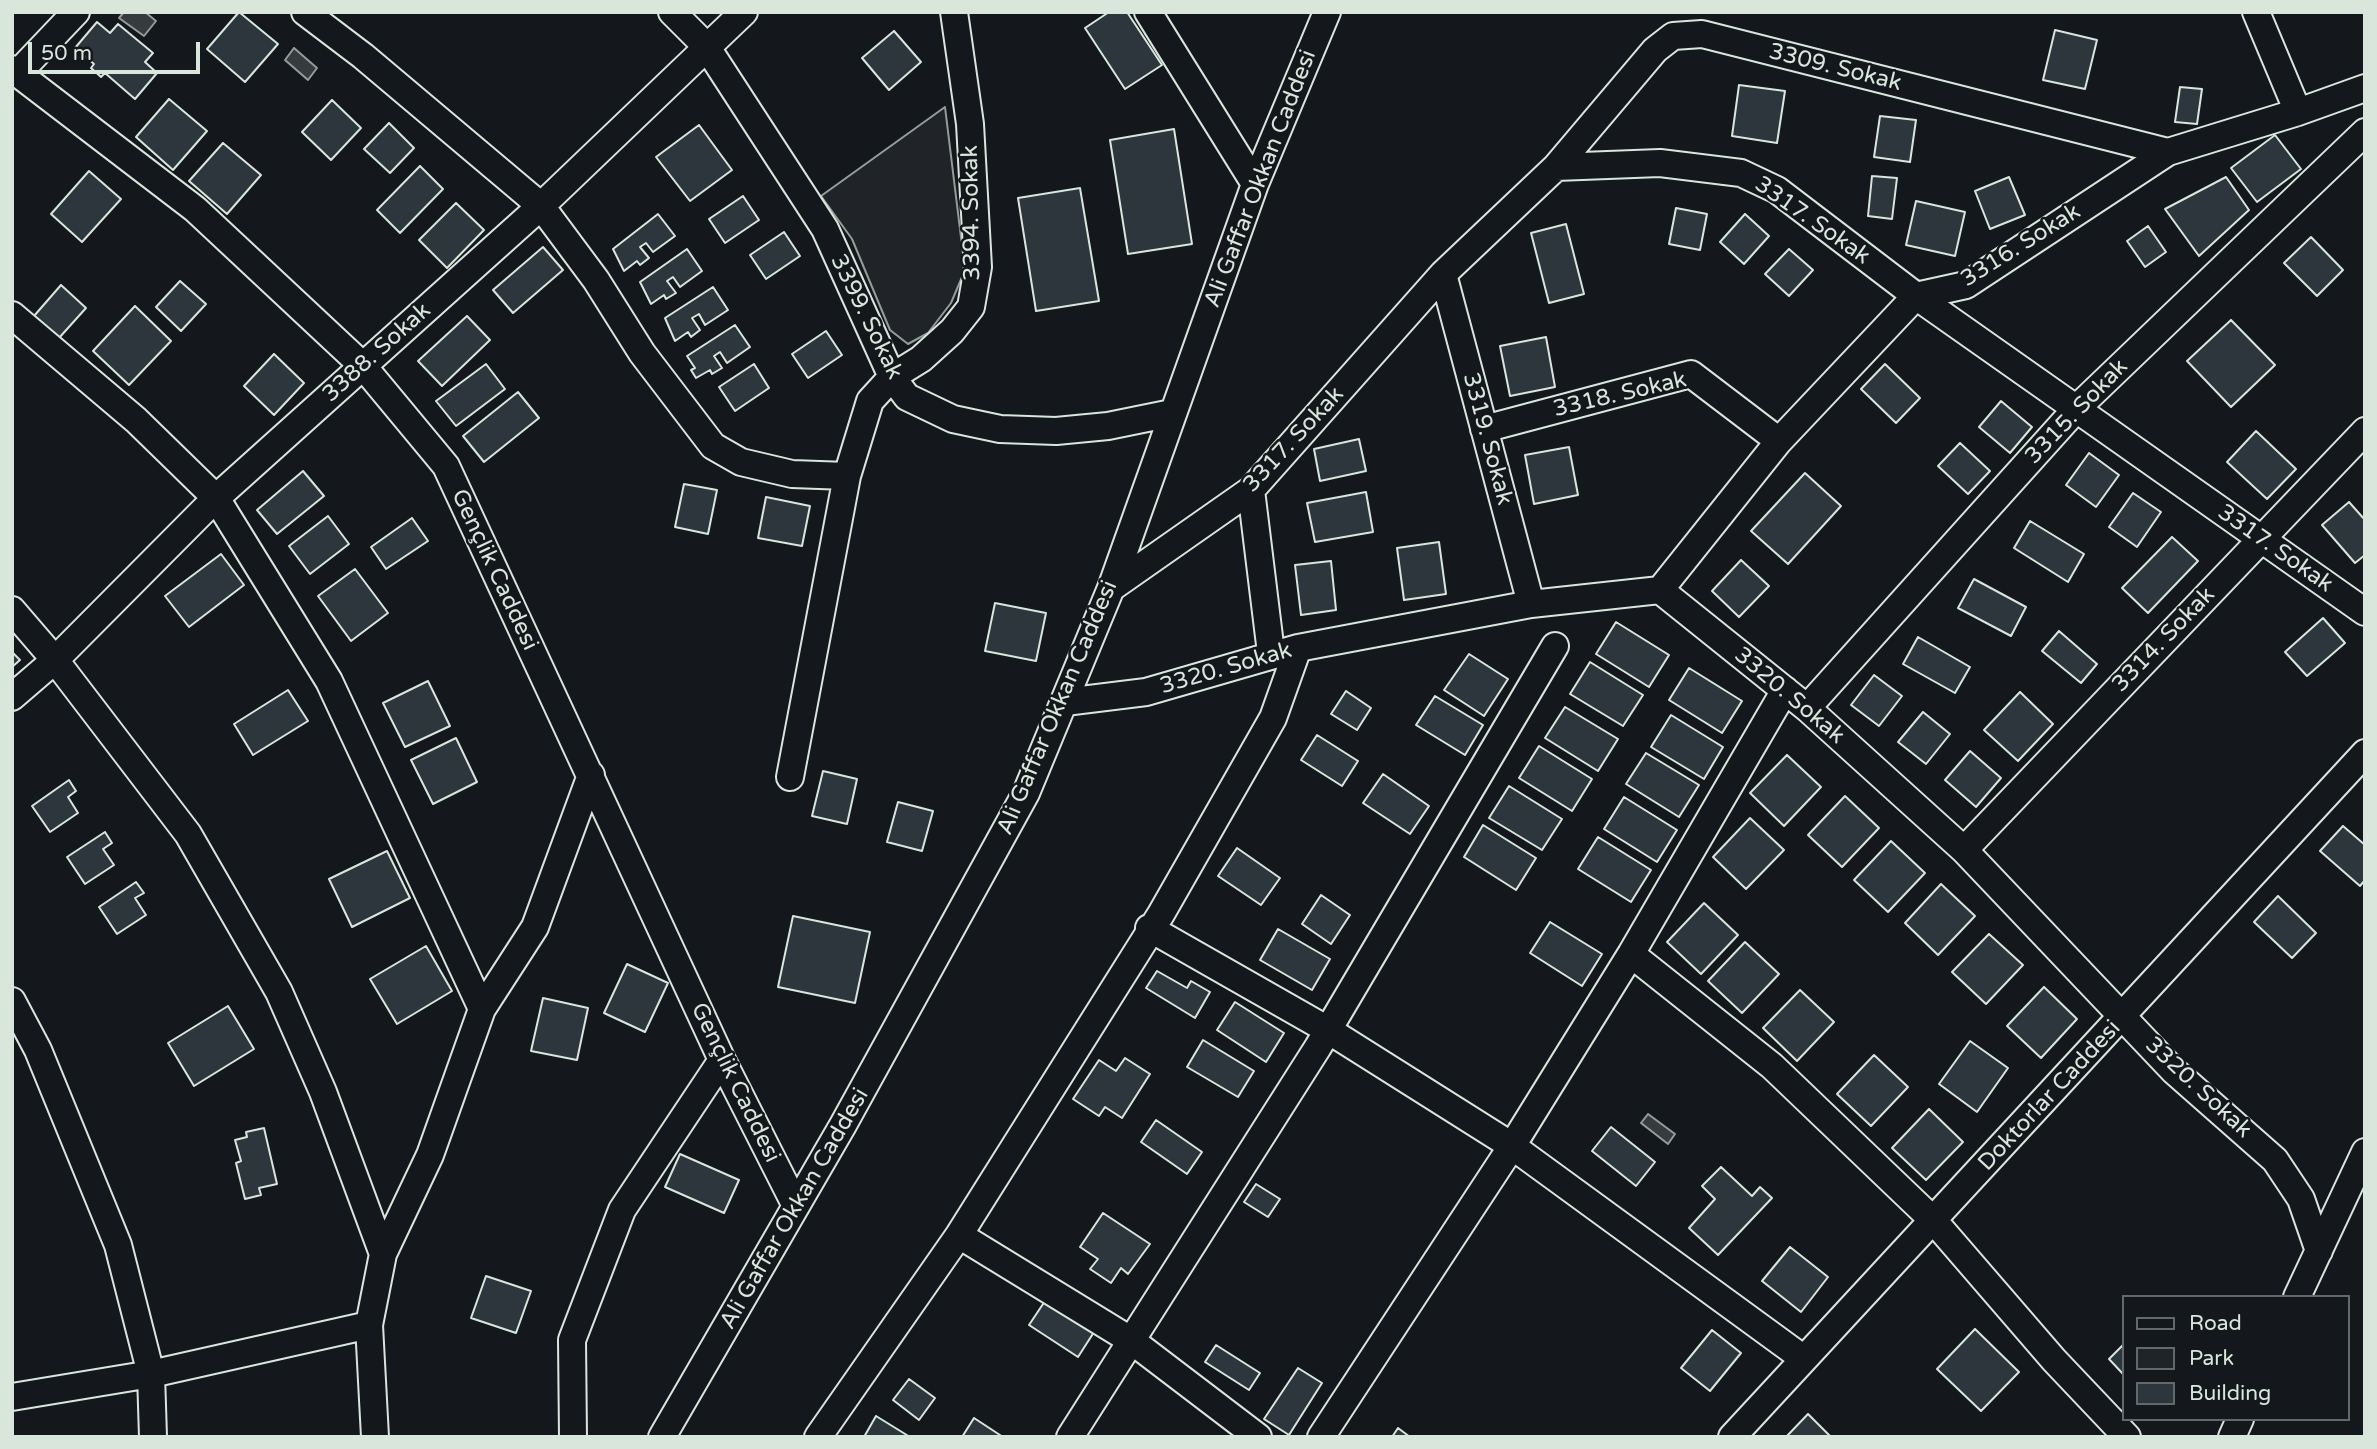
<!DOCTYPE html>
<meta charset="utf-8">
<style>
body{margin:0}
#map{position:relative;width:2377px;height:1449px;overflow:hidden;background:#14181c;font-family:"Varela Round",sans-serif}
canvas{display:block}
.frame{position:absolute;inset:0;border:14px solid #d8e6dc;pointer-events:none}
.legend{position:absolute;left:2122px;top:1295px;width:228px;height:126px;box-sizing:border-box;background:#14181c;border:2px solid #626a69;margin:0;padding:9px 12px;list-style:none;font-size:21px;color:#d8e6dc}
.legend li{display:flex;align-items:center;gap:14px;height:35px}
.legend b{width:35px;border:2px solid #626a69}
.scale{position:absolute;left:28px;top:42px;width:172px;height:32px;box-sizing:border-box;border:4px solid #d8e6dc;border-top:0;padding-left:9px;font-size:21px;line-height:24px;white-space:nowrap;color:#d8e6dc;-webkit-text-stroke:5px #14181c;paint-order:stroke}
</style>
<div id="map">
<canvas width="2377" height="1449"></canvas>
<div class="frame"></div>
<ul class="legend">
<li><b style="height:9px;background:#14181c"></b>Road</li>
<li><b style="height:19px;background:#202428"></b>Park</li>
<li><b style="height:19px;background:#2c363c"></b>Building</li>
</ul>
<div class="scale">50 m</div>
</div>
<script>
const context = document.querySelector('canvas').getContext('2d');
context.lineJoin = 'round';
function fillPath(path, color) { context.fillStyle = color; context.fill(path, 'evenodd'); }
const poly = rows => new Path2D(rows.map(r => 'M' + r).join(''));
function trace(path, color, width, dash) { context.strokeStyle = color; context.lineWidth = width; context.lineCap = dash ? 'butt' : 'round'; context.setLineDash(dash || []); context.stroke(path); }
function write(font, color, halo, rows, align = 'center') {
  context.font = font + ' "Varela Round",sans-serif'; context.lineWidth = 5; context.setLineDash([]); context.textBaseline = 'middle'; context.strokeStyle = halo; context.fillStyle = color; for (const [text, x, y, turn = 0] of rows) {
    context.save(); context.translate(x, y); context.rotate((+turn || 0) * Math.PI / 180); context.textAlign = isNaN(turn) ? turn : align; if (halo) context.strokeText(text, 0, 0); context.fillText(text, 0, 0); context.restore();
  }
}
const green = poly([
 [945,107,965,270,951,303,928,333,908,344,890,330,852,239,821,196,945,107]
]);
fillPath(green, '#202428');
trace(green, '#939e99', 2);
const water = poly([
 [124,12,145,12,156,21,144,36,119,18,124,12],
 [294,48,317,68,308,80,285,60,294,48],
 [1648,1114,1675,1134,1668,1144,1641,1123,1648,1114]
]);
fillPath(water, '#363b3e');
trace(water, '#939e99', 2);
const building = poly([
 [239,12,278,44,245,82,207,49,239,12],
 [1109,12,1127,12,1162,65,1125,89,1085,28,1109,12],
 [97,22,110,33,118,24,153,53,145,62,157,73,135,99,105,73,101,77,91,68,94,64,75,48,97,22],
 [2055,30,2097,40,2085,89,2043,80,2055,30],
 [894,31,921,62,889,90,862,58,894,31],
 [1739,85,1785,91,1777,143,1732,136,1739,85],
 [2180,87,2202,89,2197,124,2175,122,2180,87],
 [169,99,207,131,173,170,136,137,169,99],
 [332,100,361,128,331,160,302,132,332,100],
 [1880,116,1916,120,1910,162,1874,157,1880,116],
 [389,123,414,148,390,173,364,149,389,123],
 [699,125,732,170,690,201,656,157,699,125],
 [1174,129,1192,244,1128,254,1110,140,1174,129],
 [2275,135,2301,169,2257,202,2231,168,2275,135],
 [223,143,261,175,227,214,189,181,223,143],
 [420,166,443,189,400,233,377,210,420,166],
 [89,171,121,199,82,242,51,214,89,171],
 [1872,176,1897,178,1892,219,1868,216,1872,176],
 [2009,177,2025,215,1990,229,1975,191,2009,177],
 [2226,177,2249,210,2199,256,2165,209,2226,177],
 [1080,188,1099,301,1036,311,1018,198,1080,188],
 [743,196,759,220,725,243,709,219,743,196],
 [1916,201,1965,212,1955,256,1906,245,1916,201],
 [456,203,484,230,447,268,419,240,456,203],
 [1676,208,1707,214,1700,250,1669,244,1676,208],
 [658,214,675,236,653,252,646,243,640,247,649,258,640,265,637,261,624,271,613,249,658,214],
 [1745,214,1769,236,1744,264,1720,242,1745,214],
 [1566,224,1584,294,1549,303,1531,233,1566,224],
 [2148,226,2166,252,2145,267,2127,241,2148,226],
 [784,232,800,256,766,279,750,255,784,232],
 [2311,237,2343,270,2317,296,2284,263,2311,237],
 [543,247,563,270,513,313,493,290,543,247],
 [687,249,702,271,680,287,673,277,667,281,676,293,666,299,664,295,651,304,640,282,687,249],
 [1789,249,1813,270,1789,296,1765,274,1789,249],
 [180,281,206,304,181,331,156,307,180,281],
 [61,285,86,308,59,338,34,316,61,285],
 [713,287,728,310,705,325,699,314,692,318,700,330,691,337,688,332,675,341,665,318,713,287],
 [135,306,171,341,129,385,93,351,135,306],
 [467,316,490,340,442,386,418,361,467,316],
 [2231,320,2275,365,2231,407,2187,361,2231,320],
 [735,325,750,347,727,363,720,352,714,356,722,368,712,374,710,370,696,378,691,370,695,368,687,356,735,325],
 [826,331,842,355,808,378,792,354,826,331],
 [1546,337,1555,387,1510,396,1500,346,1546,337],
 [274,354,304,383,274,415,244,386,274,354],
 [486,364,505,389,456,426,436,401,486,364],
 [754,364,769,388,735,411,719,387,754,364],
 [1885,364,1920,398,1896,423,1861,389,1885,364],
 [518,392,539,418,484,462,463,436,518,392],
 [2001,401,2032,427,2010,453,1979,427,2001,401],
 [2256,431,2296,469,2267,499,2227,462,2256,431],
 [1359,439,1366,471,1320,481,1314,449,1359,439],
 [1960,443,1990,471,1968,494,1938,466,1960,443],
 [1569,447,1578,495,1534,504,1525,455,1569,447],
 [2089,453,2119,475,2096,507,2066,485,2089,453],
 [303,471,324,496,277,534,257,510,303,471],
 [1805,473,1841,506,1788,564,1751,531,1805,473],
 [684,484,717,490,708,534,675,527,684,484],
 [1366,492,1373,532,1315,542,1307,503,1366,492],
 [2133,493,2161,512,2137,547,2109,527,2133,493],
 [766,497,810,506,802,546,758,538,766,497],
 [2349,502,2365,520,2365,555,2355,563,2322,525,2349,502],
 [328,516,349,544,310,574,289,546,328,516],
 [412,518,428,541,386,569,371,547,412,518],
 [2030,521,2084,554,2068,582,2014,548,2030,521],
 [2172,537,2198,561,2148,613,2122,588,2172,537],
 [1439,542,1446,594,1404,600,1397,548,1439,542],
 [221,554,244,585,189,627,165,596,221,554],
 [1741,560,1769,586,1739,617,1712,591,1741,560],
 [1331,561,1336,610,1301,615,1295,565,1331,561],
 [355,569,388,613,351,641,318,596,355,569],
 [1974,579,2026,607,2011,636,1958,608,1974,579],
 [995,603,1046,613,1036,661,985,651,995,603],
 [2323,618,2345,643,2307,676,2285,652,2323,618],
 [1616,622,1669,655,1649,687,1596,654,1616,622],
 [2059,631,2097,664,2081,683,2042,651,2059,631],
 [1918,637,1970,667,1955,693,1903,664,1918,637],
 [12,652,20,660,12,667,12,652],
 [1469,654,1508,679,1484,716,1444,690,1469,654],
 [1590,662,1643,695,1623,726,1570,694,1590,662],
 [1689,668,1742,701,1722,733,1669,700,1689,668],
 [1874,675,1902,696,1879,726,1851,705,1874,675],
 [428,681,450,726,405,747,383,703,428,681],
 [288,690,308,721,253,755,234,724,288,690],
 [1346,691,1371,708,1357,730,1331,714,1346,691],
 [2020,692,2053,724,2018,761,1984,730,2020,692],
 [1435,696,1483,725,1465,755,1416,725,1435,696],
 [1565,707,1618,739,1598,771,1545,738,1565,707],
 [1923,712,1950,734,1926,764,1898,742,1923,712],
 [1671,715,1723,747,1704,779,1651,747,1671,715],
 [1317,735,1358,761,1342,786,1301,760,1317,735],
 [456,738,477,782,433,804,411,760,456,738],
 [1539,746,1592,779,1572,811,1519,778,1539,746],
 [1970,751,2001,778,1976,807,1945,780,1970,751],
 [1646,753,1699,785,1679,817,1626,784,1646,753],
 [1787,755,1821,787,1784,826,1750,793,1787,755],
 [823,771,857,779,847,824,812,816,823,771],
 [1383,774,1429,806,1410,834,1363,803,1383,774],
 [69,780,76,791,68,797,78,813,50,832,32,806,69,780],
 [1509,786,1562,819,1542,850,1489,818,1509,786],
 [1845,796,1879,828,1842,867,1808,835,1845,796],
 [1624,797,1677,830,1657,862,1604,829,1624,797],
 [898,802,933,811,922,851,887,842,898,802],
 [1750,818,1784,850,1746,889,1713,857,1750,818],
 [1483,825,1536,858,1516,890,1464,857,1483,825],
 [2343,826,2365,845,2365,880,2360,886,2320,851,2343,826],
 [105,832,112,843,103,849,114,865,85,884,67,857,105,832],
 [1598,837,1651,870,1631,902,1578,869,1598,837],
 [1891,841,1925,873,1888,912,1854,880,1891,841],
 [1237,848,1280,878,1261,905,1218,876,1237,848],
 [387,851,410,898,352,927,329,879,387,851],
 [136,882,144,893,135,898,146,915,117,934,99,907,136,882],
 [1941,884,1975,916,1938,955,1905,923,1941,884],
 [1321,895,1350,915,1331,944,1302,924,1321,895],
 [2278,896,2316,933,2292,958,2254,922,2278,896],
 [1704,903,1738,935,1701,974,1667,942,1704,903],
 [793,916,870,932,855,1003,778,987,793,916],
 [1550,922,1602,954,1582,986,1530,953,1550,922],
 [1278,929,1330,959,1312,990,1260,960,1278,929],
 [1989,934,2023,965,1986,1004,1952,972,1989,934],
 [1745,942,1779,974,1742,1013,1708,981,1745,942],
 [426,946,452,991,397,1024,370,979,426,946],
 [627,964,668,983,645,1032,604,1013,627,964],
 [1157,971,1187,988,1191,981,1210,992,1195,1018,1146,988,1157,971],
 [2044,987,2077,1019,2041,1058,2007,1026,2044,987],
 [1800,990,1834,1022,1797,1061,1763,1028,1800,990],
 [543,998,588,1008,577,1060,531,1051,543,998],
 [1235,1002,1284,1033,1266,1062,1217,1030,1235,1002],
 [228,1006,254,1049,194,1086,168,1043,228,1006],
 [1203,1040,1254,1071,1238,1097,1187,1067,1203,1040],
 [1970,1041,2008,1068,1977,1112,1939,1084,1970,1041],
 [1874,1055,1908,1087,1871,1126,1837,1094,1874,1055],
 [1125,1058,1150,1074,1122,1118,1105,1107,1099,1116,1073,1099,1099,1060,1116,1071,1125,1058],
 [1929,1109,1963,1142,1926,1180,1892,1148,1929,1109],
 [1156,1120,1202,1152,1187,1174,1141,1142,1156,1120],
 [1611,1127,1655,1162,1636,1186,1592,1151,1611,1127],
 [264,1128,277,1184,259,1188,261,1195,245,1199,236,1163,241,1161,235,1140,247,1137,246,1132,264,1128],
 [680,1154,739,1180,724,1213,665,1187,680,1154],
 [1721,1167,1752,1196,1760,1187,1772,1198,1718,1255,1689,1228,1715,1199,1702,1186,1721,1167],
 [1256,1184,1280,1199,1268,1217,1244,1202,1256,1184],
 [1103,1213,1150,1244,1128,1274,1121,1268,1111,1283,1090,1269,1098,1259,1080,1247,1103,1213],
 [1790,1247,1828,1277,1801,1312,1762,1281,1790,1247],
 [486,1276,531,1291,516,1333,471,1318,486,1276],
 [1047,1298,1096,1329,1078,1357,1029,1325,1047,1298],
 [1975,1329,2019,1372,1981,1411,1937,1369,1975,1329],
 [1712,1330,1741,1353,1710,1391,1681,1368,1712,1330],
 [1216,1345,1260,1373,1249,1390,1205,1362,1216,1345],
 [2123,1345,2123,1374,2109,1359,2123,1345],
 [1298,1368,1322,1383,1289,1435,1264,1419,1298,1368],
 [909,1379,935,1398,919,1420,893,1400,909,1379],
 [1808,1414,1831,1437,1786,1437,1808,1414],
 [876,1416,910,1437,864,1437,876,1416],
 [974,1418,1003,1437,962,1437,974,1418],
 [1398,1428,1410,1437,1392,1437,1398,1428]
]);
fillPath(building, '#2c363c');
trace(building, '#d8e6dc', 2);
const minor = poly([
 [305,12,363,56,541,206,596,280,642,353,713,446,741,462,792,474,847,476],
 [672,12,706,46,825,229,892,377,907,397,953,419,1000,429,1056,431,1108,426,1172,413],
 [1148,12,1255,184],
 [2256,12,2298,112],
 [12,69,195,209,363,366,446,466,722,1060,796,1206],
 [18,73,76,12],
 [1556,167,1655,50,1673,36,1702,34,2168,152],
 [1443,274,1531,604],
 [12,315,136,420,216,498,329,681,482,1009],
 [1484,429,1691,374,1779,441],
 [1251,490,1271,653],
 [1111,588,1251,490,1443,274,1556,167,1660,163,1741,173,1777,190,1916,296,2365,612],
 [1660,590,1779,441,1916,296,1966,285,2168,152,2298,112,2365,88],
 [12,610,55,660,188,834,279,992,323,1092,383,1254],
 [12,697,55,660,216,498,541,206,744,12],
 [1065,702,1146,692,1298,648,1531,604,1660,590,1807,708,1964,850,2174,1071,2275,1160,2301,1199,2319,1251],
 [1807,708,2077,408,2365,132],
 [790,777,847,476,870,401,892,377,921,359,952,331,971,307,978,267,970,124,954,12],
 [1964,850,2365,431],
 [1149,928,1328,1030,1512,1146,1804,1359],
 [1631,954,1772,1066,1934,1221,2054,1360,2127,1437],
 [12,1001,38,1050,118,1245,151,1374,153,1437],
 [959,1235,1132,1341,1258,1437],
 [2297,1297,2365,1152],
 [12,1397,151,1374,369,1325],
 [375,1437,369,1325,383,1254,430,1155,482,1009,535,927,591,775],
 [573,1437,572,1340,622,1210,722,1060],
 [662,1437,843,1125,1026,793,1111,588,1255,184,1327,12],
 [818,1437,959,1235,1161,914,1273,718,1298,648],
 [1070,1437,1318,1047,1555,646],
 [1321,1437,1512,1146,1631,954,1785,690],
 [1732,1437,2365,753],
 [2232,1437,2240,1419]
]);
trace(minor, '#d8e6dc', 30);
trace(minor, '#14181c', 26);
write('23px', '#d8e6dc', '#14181c', [
 ["3309. Sokak",1835,68,14],
 ["Ali Gaffar Okkan Caddesi",1261,179,-69],
 ["3394. Sokak",972,213,-91],
 ["3317. Sokak",1812,221,35],
 ["3316. Sokak",2021,246,-32],
 ["3399. Sokak",866,317,64],
 ["3388. Sokak",377,353,-42],
 ["3318. Sokak",1620,395,-13],
 ["3315. Sokak",2077,412,-46],
 ["3319. Sokak",1487,439,75],
 ["3317. Sokak",1294,440,-47],
 ["3317. Sokak",2275,549,35],
 ["Gençlik Caddesi",494,570,65],
 ["3314. Sokak",2164,640,-46],
 ["3320. Sokak",1226,669,-16],
 ["3320. Sokak",1789,696,40],
 ["Ali Gaffar Okkan Caddesi",1058,708,-67],
 ["Gençlik Caddesi",735,1083,64],
 ["3320. Sokak",2198,1088,43],
 ["Doktorlar Caddesi",2050,1096,-47],
 ["Ali Gaffar Okkan Caddesi",795,1209,-60]
]);
</script>
